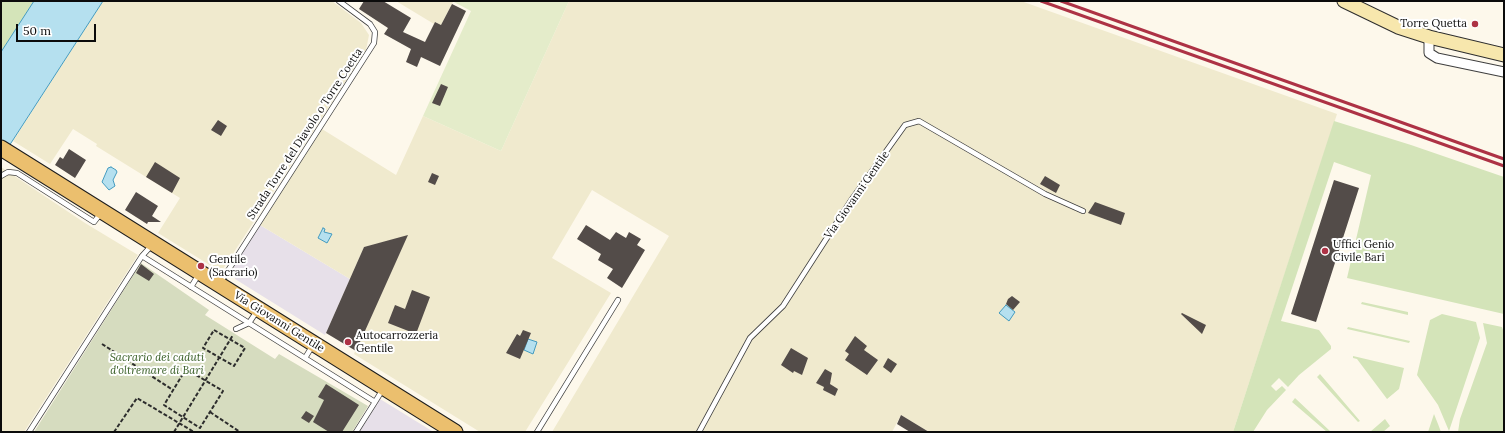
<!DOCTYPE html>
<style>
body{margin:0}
#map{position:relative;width:1505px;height:433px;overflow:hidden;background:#fdf8eb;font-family:Lora,serif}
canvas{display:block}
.frame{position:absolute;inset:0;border:2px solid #0b0b0b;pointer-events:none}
.scale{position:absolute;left:16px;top:24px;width:80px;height:18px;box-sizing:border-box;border:2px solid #0b0b0b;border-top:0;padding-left:5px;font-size:12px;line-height:14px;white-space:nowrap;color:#0b0b0b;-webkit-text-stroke:3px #fff;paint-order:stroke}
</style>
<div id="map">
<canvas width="1505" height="433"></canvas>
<div class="frame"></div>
<div class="scale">50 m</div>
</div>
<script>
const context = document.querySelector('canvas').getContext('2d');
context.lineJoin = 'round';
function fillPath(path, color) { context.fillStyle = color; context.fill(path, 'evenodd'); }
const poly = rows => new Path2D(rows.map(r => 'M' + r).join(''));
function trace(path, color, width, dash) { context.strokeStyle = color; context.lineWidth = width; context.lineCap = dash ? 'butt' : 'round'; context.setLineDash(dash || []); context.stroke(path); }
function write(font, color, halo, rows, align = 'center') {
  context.font = font + ' Lora,serif'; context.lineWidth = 4; context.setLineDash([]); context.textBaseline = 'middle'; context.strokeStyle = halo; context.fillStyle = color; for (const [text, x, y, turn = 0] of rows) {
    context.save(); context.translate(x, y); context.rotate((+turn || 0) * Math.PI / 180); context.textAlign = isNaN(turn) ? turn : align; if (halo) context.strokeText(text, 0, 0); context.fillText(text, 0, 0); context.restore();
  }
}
fillPath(poly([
 [260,225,350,279,325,335,235,279,234,266],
 [380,399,432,431,432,432,359,432]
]), '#e7e0e9');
fillPath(poly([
 [103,1,332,1,361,23,369,35,366,50,221,272,158,233,180,198,96,146,97,144,73,129,50,164,13,141],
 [396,1,452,1,453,2,441,25,435,22,434,24],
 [569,1,1021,1,1337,114,1233,432,929,432,901,415,892,432,552,432,669,236,592,190,552,258,611,293,525,432,480,432,354,354,407,236,364,247,350,279,260,225,322,129,396,175,423,116,501,151],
 [1,167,85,223,138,255,24,432,1,432]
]), '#f0eace');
fillPath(poly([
 [1,1,34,1,1,52],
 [1334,121,1411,145,1504,177,1504,314,1347,278,1371,175,1334,162,1281,321,1319,330,1331,346,1331,349,1299,375,1288,387,1279,378,1271,386,1276,391,1282,386,1286,390,1267,410,1253,432,1233,432],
 [1362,302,1408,312,1408,315,1361,304],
 [1442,314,1476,322,1480,338,1449,431,1438,405,1417,375,1430,320],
 [1483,323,1502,327,1504,333,1504,432,1458,432,1460,419,1487,343],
 [1348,327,1410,341,1409,343,1347,329],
 [1353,356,1404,368,1399,389,1387,399,1357,359,1353,358],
 [1320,374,1360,421,1358,422,1317,377],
 [1295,398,1331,432,1327,432,1292,402],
 [1434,414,1438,424,1441,432,1428,432],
 [1385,419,1390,426,1383,432,1370,432]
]), '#d4e4b9');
fillPath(poly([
 [141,263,209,310,205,315,275,359,279,354,368,406,352,432,34,432]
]), '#d6dcbf');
fillPath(poly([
 [452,1,569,1,501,151,423,116,471,11]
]), '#e4ecca');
const water = poly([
 [34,1,103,1,11,143,1,156,1,52,34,1],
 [111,167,116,170,117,172,113,180,115,186,109,190,102,182,108,168,111,167],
 [323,228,325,229,324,232,332,234,327,243,318,238,323,228],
 [1006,305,1015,312,1009,321,999,313,1006,305],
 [528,339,537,342,533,354,524,350,528,339]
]);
fillPath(water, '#b5e0ef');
trace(water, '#449bbf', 1);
fillPath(poly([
 [364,1,383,1,411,18,403,32,425,42,435,22,441,25,452,4,466,11,440,66,421,57,417,67,406,62,411,49,384,34,388,28,359,9],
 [441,84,448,87,440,106,432,103],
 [218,120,227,126,221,136,211,130],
 [69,149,86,160,75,178,55,165,60,157,63,159],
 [155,162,180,178,172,193,146,177],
 [432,173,439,176,435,185,428,182],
 [1045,176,1060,185,1056,193,1040,184],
 [1334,180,1359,188,1316,322,1291,314],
 [136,192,158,206,152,216,161,222,148,222,147,224,125,210],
 [1095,202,1125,213,1121,225,1088,213],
 [586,225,610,240,616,232,626,238,629,232,641,239,637,245,645,250,622,288,607,278,613,269,598,260,601,254,577,239],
 [408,235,356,351,326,333,364,247],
 [141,264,154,274,149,281,136,273],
 [412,290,430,297,416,334,388,323,395,305,405,309],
 [1012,296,1020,302,1013,310,1006,304,1008,299],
 [1182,313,1206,325,1202,334,1181,314],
 [523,330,531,333,520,359,506,353,517,334,520,336],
 [855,336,867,346,864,350,878,360,867,375,845,360,849,354,845,351],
 [791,348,808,358,802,375,794,371,793,373,781,365],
 [888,358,897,364,891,373,883,367],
 [825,369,832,373,830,384,838,389,835,396,823,390,824,387,816,383],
 [326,384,359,405,342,432,329,432,313,422,324,400,318,397],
 [306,411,314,416,309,423,301,418],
 [901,415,929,432,910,432,897,424]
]), '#534c49');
const service = poly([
 [1,176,8,172,17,173,94,222,101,213],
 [152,245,142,256,375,402,383,389],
 [220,283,374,43,375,32,370,24,339,1],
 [191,287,199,274],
 [236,329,249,323,257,311],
 [305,358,313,345],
 [29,432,142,256],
 [356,432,375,402],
 [537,432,618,300],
 [699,432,750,338,783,306,852,199,905,125,919,121,1045,194,1083,211]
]);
const minor = poly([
 [1429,37,1429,53,1437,58,1504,72]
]);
const secondary = poly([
 [1344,1,1398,27,1429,37,1504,55]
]);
const primary = poly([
 [1,148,455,432]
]);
trace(service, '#3e3e3e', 6);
trace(minor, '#3e3e3e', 11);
trace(secondary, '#2d2d2d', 15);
trace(primary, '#1c1c1c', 17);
trace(poly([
 [214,330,245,348,234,366,203,348,214,330],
 [102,344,173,390],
 [186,369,223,391,200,428,164,405,186,369],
 [210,412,240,432],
 [114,432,137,398,194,432],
 [174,432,233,335]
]), '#2d2d2d', 2, [4, 2]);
trace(service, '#fff', 4.5);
trace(minor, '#fff', 9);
trace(secondary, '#f7e7ad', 13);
trace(primary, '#ebbf6e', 15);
trace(poly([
 [1041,1,1504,166],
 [1061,1,1504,159]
]), '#ad3245', 3);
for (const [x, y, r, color] of [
 [1475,24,4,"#ad3245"],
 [1325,251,4,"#ad3245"],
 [201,266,4,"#ad3245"],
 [348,342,4,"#ad3245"]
]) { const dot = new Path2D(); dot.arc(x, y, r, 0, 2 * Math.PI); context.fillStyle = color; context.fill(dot); trace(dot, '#fff', 1.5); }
write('11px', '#0b0b0b', '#fff', [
 ["Torre Quetta",1467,24,"right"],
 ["Uffici Genio",1333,245],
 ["Civile Bari",1333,258],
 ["Gentile",209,260],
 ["(Sacrario)",209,273],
 ["Autocarrozzeria",356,336],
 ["Gentile",356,349]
], 'left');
write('11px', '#0b0b0b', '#fff', [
 ["Strada Torre del Diavolo o Torre Coetta",305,134,-57],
 ["Via Giovanni Gentile",857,195,-55],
 ["Via Giovanni Gentile",279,322,32]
]);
write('italic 11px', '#355c23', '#fff', [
 ["Sacrario dei caduti",157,358],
 ["d'oltremare di Bari",157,371]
]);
</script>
